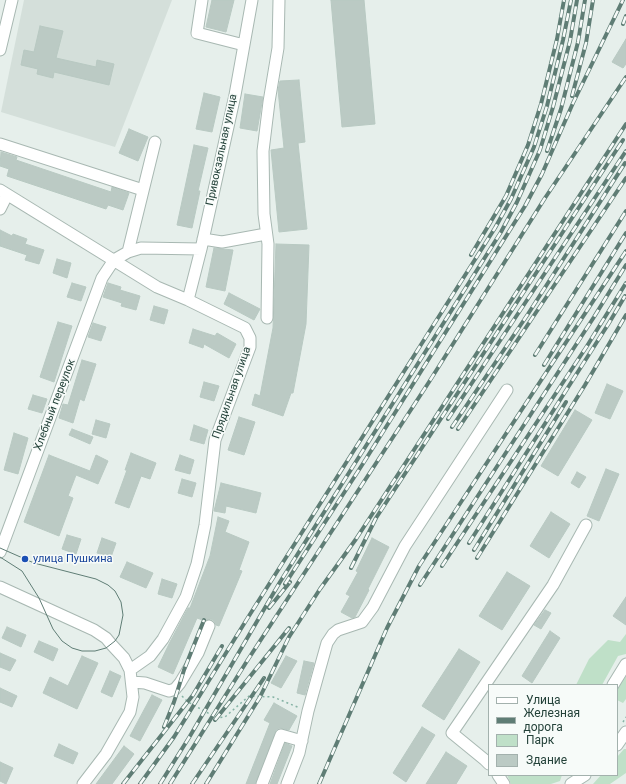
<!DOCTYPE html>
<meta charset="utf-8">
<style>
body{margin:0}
#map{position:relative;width:626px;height:784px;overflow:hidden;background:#e6efeb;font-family:Roboto,sans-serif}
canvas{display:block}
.legend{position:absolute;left:488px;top:684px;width:130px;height:92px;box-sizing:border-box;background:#f7fbf9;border:1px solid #a3b1ad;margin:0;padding:5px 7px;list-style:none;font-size:12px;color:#24423a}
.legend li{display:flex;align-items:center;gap:8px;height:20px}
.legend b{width:20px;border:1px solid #a3b1ad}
</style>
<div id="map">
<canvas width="626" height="784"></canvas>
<ul class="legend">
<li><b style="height:5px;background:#fff"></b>Улица</li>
<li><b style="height:5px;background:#5f7d75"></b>Железная дорога</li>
<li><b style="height:11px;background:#bfe0c8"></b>Парк</li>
<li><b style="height:11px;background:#bbcac4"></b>Здание</li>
</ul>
</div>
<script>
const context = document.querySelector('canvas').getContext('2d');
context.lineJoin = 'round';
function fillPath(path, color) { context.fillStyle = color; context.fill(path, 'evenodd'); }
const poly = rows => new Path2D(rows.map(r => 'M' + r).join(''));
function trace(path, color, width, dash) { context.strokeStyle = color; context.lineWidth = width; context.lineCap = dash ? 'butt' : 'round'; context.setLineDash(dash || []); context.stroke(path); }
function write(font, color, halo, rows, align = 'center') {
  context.font = font + ' Roboto,sans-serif'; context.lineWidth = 3; context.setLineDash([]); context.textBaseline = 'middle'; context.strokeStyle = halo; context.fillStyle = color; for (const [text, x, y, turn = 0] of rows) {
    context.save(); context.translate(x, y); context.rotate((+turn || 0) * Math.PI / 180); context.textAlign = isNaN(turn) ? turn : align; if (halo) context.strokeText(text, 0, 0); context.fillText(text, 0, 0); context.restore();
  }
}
fillPath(poly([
 [24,0,172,0,115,147,1,112]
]), '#d4dfda');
fillPath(poly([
 [626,634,626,654,618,656,602,685,576,685,589,659,608,640,620,642],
 [626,676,626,699,623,703,617,700,617,687],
 [624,749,626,749,626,773,610,784,593,784,601,775,617,775,617,757],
 [507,775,562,775,560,781,551,784,511,784]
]), '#bfe0c8');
const building = poly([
 [212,0,234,0,226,32,206,27,212,0],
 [331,0,364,0,375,124,342,127,331,0],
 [40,26,63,31,56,58,96,67,97,60,114,64,109,85,54,72,53,78,37,74,38,69,21,65,24,50,34,52,40,26],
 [626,39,626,64,623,68,612,62,626,39],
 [299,80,305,142,298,143,307,229,279,232,271,150,284,148,278,90,280,81,299,80],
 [204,93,220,97,212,132,196,129,204,93],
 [245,94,263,97,257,131,240,128,245,94],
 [129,129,148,137,138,161,119,153,129,129],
 [194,145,208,148,198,191,200,191,192,228,177,225,194,145],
 [1,152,17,157,16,160,111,192,112,187,129,193,123,210,108,205,106,209,7,176,9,169,0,166,1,152],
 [0,230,12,236,13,234,27,239,25,244,44,250,39,264,25,260,27,255,0,246,0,230],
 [276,244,309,245,306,324,293,393,291,393,283,416,252,405,255,394,260,396,273,328,276,244],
 [214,248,233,250,225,291,206,287,214,248],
 [57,259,71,263,67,278,53,273,57,259],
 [72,283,86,287,81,301,67,297,72,283],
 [108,283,121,287,120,290,140,296,136,310,121,306,122,303,103,297,108,283],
 [229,293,260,309,254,320,224,304,229,293],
 [154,306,168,310,164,324,150,320,154,306],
 [58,322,72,326,54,382,40,377,58,322],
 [93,323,106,327,101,341,88,337,93,323],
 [193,329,215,336,217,333,236,344,229,358,204,344,203,348,189,343,193,329],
 [82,360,96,364,84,401,80,399,73,423,59,418,63,404,68,405,82,360],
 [204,382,219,386,214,401,200,397,204,382],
 [607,384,623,391,610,419,595,413,607,384],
 [33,395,47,399,42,413,28,409,33,395],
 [575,410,592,420,558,476,541,466,575,410],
 [239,417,255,422,244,455,228,450,239,417],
 [96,420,110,424,106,438,92,434,96,420],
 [194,425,208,430,204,444,190,440,194,425],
 [72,429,93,437,90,444,69,435,72,429],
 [14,433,28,438,18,474,4,470,14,433],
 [131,453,156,463,150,479,141,476,129,508,115,503,127,470,125,470,131,453],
 [49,455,90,471,96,455,108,461,98,484,76,475,68,496,73,498,59,536,24,522,49,455],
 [180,455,194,460,190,474,175,470,180,455],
 [606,469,619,474,599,521,587,516,606,469],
 [577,472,586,477,579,488,571,483,577,472],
 [182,479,196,483,192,497,178,493,182,479],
 [221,483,261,493,256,513,226,506,225,513,214,511,221,483],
 [551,512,570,524,549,558,530,546,551,512],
 [218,517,229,521,225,532,249,542,239,570,242,571,219,626,216,625,214,621,211,619,205,621,197,618,173,674,158,667,170,642,188,608,190,608,210,556,218,517],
 [67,535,81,539,76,554,62,549,67,535],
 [102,538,116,543,111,557,97,553,102,538],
 [372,538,389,547,368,589,369,590,355,617,352,618,341,612,350,596,346,594,358,572,356,571,372,538],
 [127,562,153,573,146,588,120,577,127,562],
 [507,572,530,586,502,630,479,616,507,572],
 [162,579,177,584,172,598,158,594,162,579],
 [626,597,626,625,613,616,626,597],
 [545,610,551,613,541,629,534,625,545,610],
 [7,627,26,635,21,647,2,638,7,627],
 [550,631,560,638,532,683,522,676,550,631],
 [39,641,58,649,53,661,34,652,39,641],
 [459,649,480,662,444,720,422,706,459,649],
 [0,653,16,660,10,671,0,667,0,653],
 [82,656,98,663,77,709,43,693,50,677,68,686,82,656],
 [286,656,297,661,281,688,271,683,286,656],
 [304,661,314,663,305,695,297,693,304,661],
 [110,671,121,676,112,697,101,692,110,671],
 [0,688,17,696,12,707,0,702,0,688],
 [152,695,162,700,140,741,130,736,152,695],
 [274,703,297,716,289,730,280,728,276,730,255,784,246,784,270,723,264,720,274,703],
 [422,727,435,735,406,782,393,773,422,727],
 [285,743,292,746,277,784,270,784,285,743],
 [59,744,78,753,73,764,54,756,59,744],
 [124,746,134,754,112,784,96,784,124,746],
 [446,752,467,766,456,784,426,784,446,752],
 [0,762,13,768,6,784,0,781,0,762]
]);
fillPath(building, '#bbcac4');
trace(building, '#b8c9c2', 1);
const minor = poly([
 [202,0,197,33,244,45],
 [0,50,12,0],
 [0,144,143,190],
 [0,190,157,287,188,300,245,328,250,338,250,347,215,440,205,525,197,564,186,597,163,639,150,656,130,670],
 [0,209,7,195],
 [203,239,222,242,266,234],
 [128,252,155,142],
 [188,300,201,249,235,95,252,0],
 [267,318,268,244,264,214,263,151,269,102,278,48,279,0],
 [0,552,102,278,114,260,128,252,141,248,201,249],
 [0,587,94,630,106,638,111,644,124,658,130,670,133,697,130,712,106,754,83,784],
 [132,682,145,683,169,691,175,689,180,683,198,653,209,626],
 [613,685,626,664],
 [617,745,626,732],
 [489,764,485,760,452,733,553,585,586,525],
 [498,775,504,784],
 [262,784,281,735,302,741],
 [287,784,299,753,308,711,327,643,333,634,338,630,362,622,373,607,405,546,507,390],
 [571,784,585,775]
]);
trace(minor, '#a8b8b2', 13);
trace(poly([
 [182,696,188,702,217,718,225,717,249,696,273,697,300,708],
 [623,722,626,717]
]), '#86b3a5', 1.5, [2, 3]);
trace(minor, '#fff', 11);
trace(poly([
 [0,548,34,563,96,579,108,585,115,591,121,602,123,615,119,635,115,641,106,648,95,651,82,651,72,648,62,641,53,629,39,598,22,571,0,557]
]), '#5f7d75', 1);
const rail = poly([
 [623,24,626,16],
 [572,96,586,43,593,0],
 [547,151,561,109,578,42,585,0],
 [471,255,506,196,528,145,541,104,557,39,564,0],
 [535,355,626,211],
 [544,365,626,233],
 [448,419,626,151],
 [452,427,528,314,625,163],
 [458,429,626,178],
 [469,543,609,323,625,296],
 [474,550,566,402],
 [477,558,585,385,626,315],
 [442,566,587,346,626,283],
 [351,568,376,518,623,140],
 [285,584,364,462,525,206,542,174,573,103,623,0],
 [420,585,594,317,626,265],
 [269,608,290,582],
 [215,720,289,628],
 [164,727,174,702,184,670,204,620],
 [123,784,193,695,222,646],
 [140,784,174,737,247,619,495,228,511,199,534,147,547,106,563,40,571,0],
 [160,784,190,736,280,582,501,232,517,202,540,150,553,107,570,41,577,0],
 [170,784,247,661,429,382,545,198,626,77],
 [192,784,264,678],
 [206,784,260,697,289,637,320,589,356,539,626,124],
 [319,784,387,628,419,566,626,251]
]);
trace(rail, '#5f7d75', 4);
trace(rail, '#f7fbf9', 2.5, [8]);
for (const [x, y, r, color] of [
 [25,559,4,"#1a4fb4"]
]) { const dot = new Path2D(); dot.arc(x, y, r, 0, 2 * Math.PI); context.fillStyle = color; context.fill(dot); trace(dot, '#f7fbf9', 1.5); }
write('11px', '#24423a', '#f7fbf9', [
 ["Привокзальная улица",222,150,-78],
 ["Прядильная улица",232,393,-71],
 ["Хлебный переулок",55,405,-69]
]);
write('11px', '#164399', '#f7fbf9', [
 ["улица Пушкина",33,559]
], 'left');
</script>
